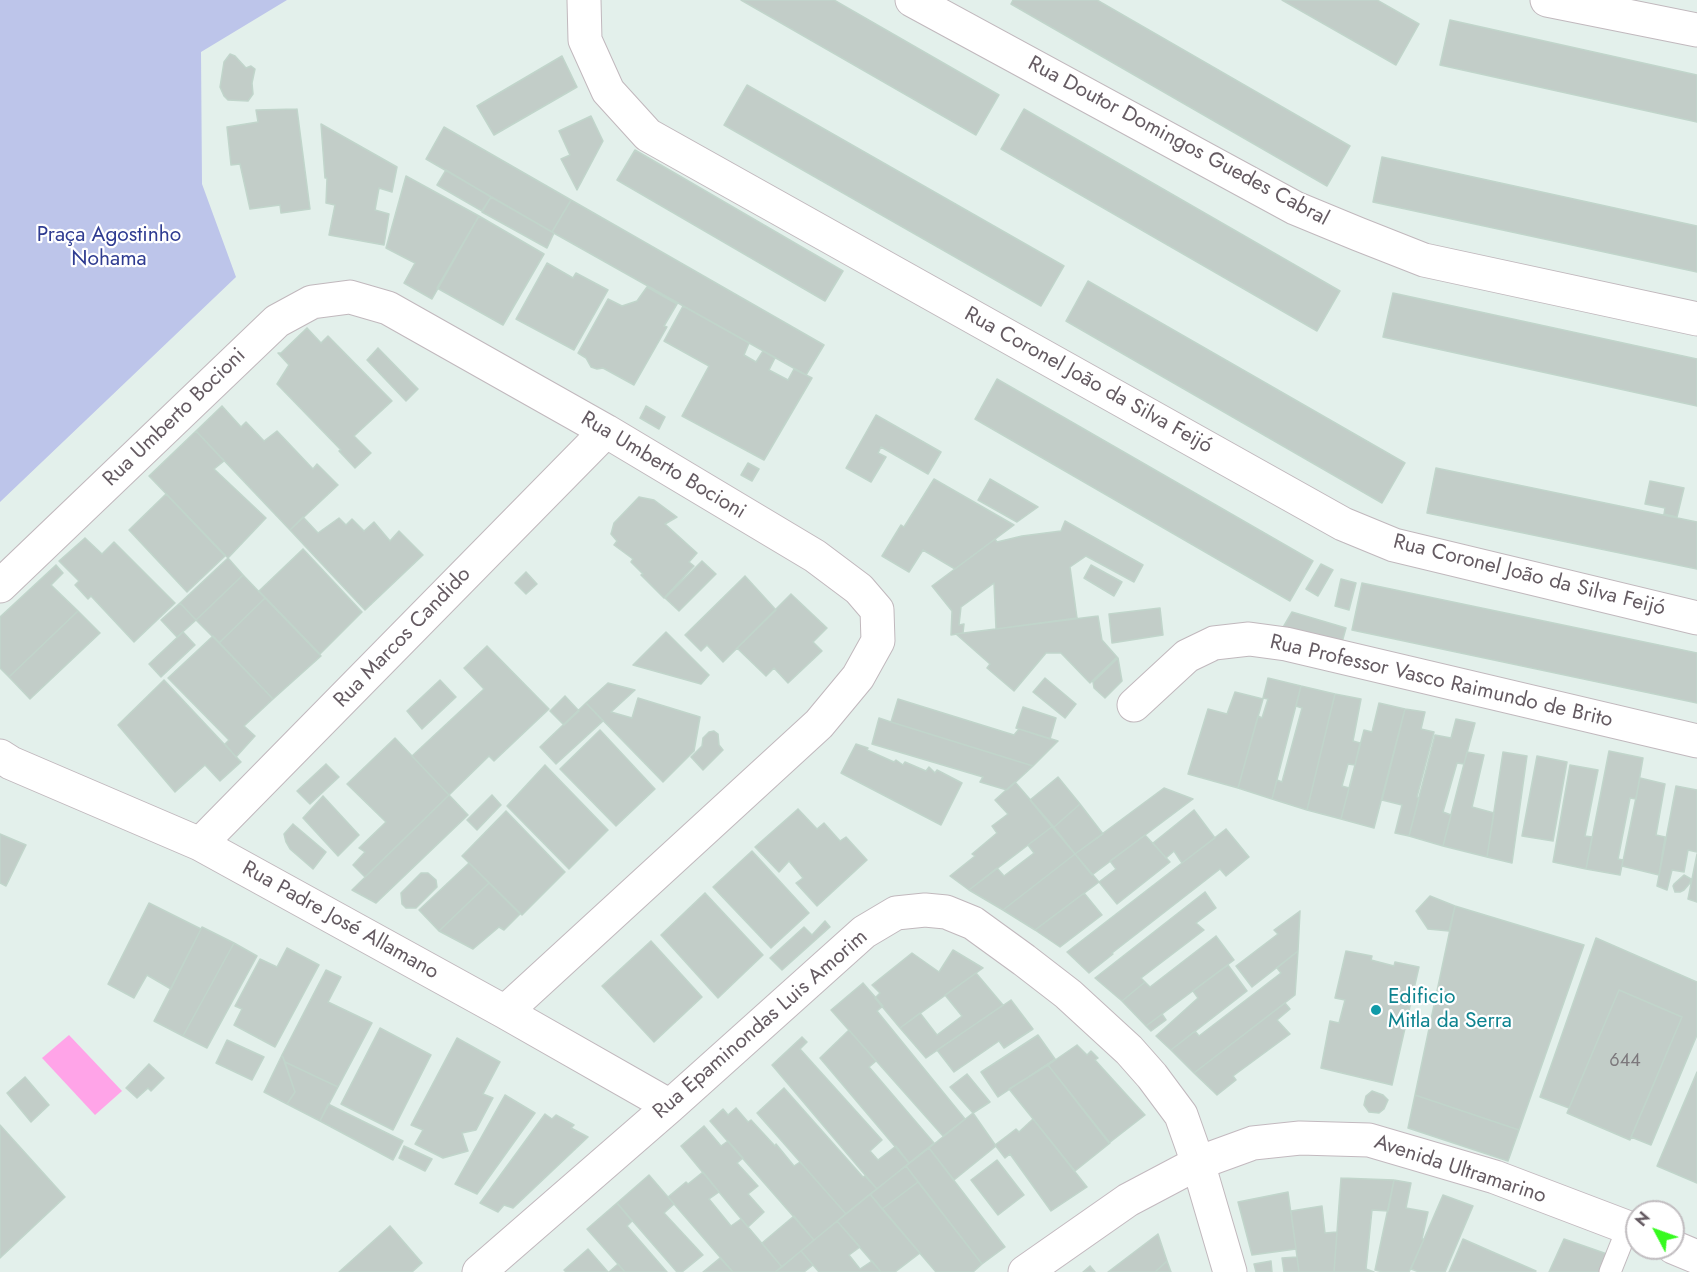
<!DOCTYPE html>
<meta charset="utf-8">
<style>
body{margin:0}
#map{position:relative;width:1697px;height:1272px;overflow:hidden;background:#e3f0eb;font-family:Jost,sans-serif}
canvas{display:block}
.north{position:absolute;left:1625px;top:1200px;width:60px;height:60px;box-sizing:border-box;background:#fff;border:2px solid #c1bdc0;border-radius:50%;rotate:311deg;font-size:16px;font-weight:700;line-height:24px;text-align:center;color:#655b62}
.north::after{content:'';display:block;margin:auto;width:21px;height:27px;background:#36fa1f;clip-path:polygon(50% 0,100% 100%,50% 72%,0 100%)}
</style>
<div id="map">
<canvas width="1697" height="1272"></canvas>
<div class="north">N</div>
</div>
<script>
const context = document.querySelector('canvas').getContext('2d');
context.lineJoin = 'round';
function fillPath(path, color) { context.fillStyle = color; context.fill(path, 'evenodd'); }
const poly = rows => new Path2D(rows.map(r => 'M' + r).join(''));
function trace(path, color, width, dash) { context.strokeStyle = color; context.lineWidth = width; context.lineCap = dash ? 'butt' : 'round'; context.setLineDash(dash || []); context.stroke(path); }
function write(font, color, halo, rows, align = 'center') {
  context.font = font + ' Jost,sans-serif'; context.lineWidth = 4.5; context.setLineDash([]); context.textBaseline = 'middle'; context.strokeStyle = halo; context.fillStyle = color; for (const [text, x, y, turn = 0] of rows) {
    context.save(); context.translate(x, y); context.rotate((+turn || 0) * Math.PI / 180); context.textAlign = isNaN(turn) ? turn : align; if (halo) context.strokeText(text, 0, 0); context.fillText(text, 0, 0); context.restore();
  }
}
fillPath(poly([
 [0,0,287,0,201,52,202,184,236,277,0,502]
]), '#bdc5ea');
fillPath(poly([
 [69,1035,122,1091,95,1115,42,1058]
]), '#ffa4e8');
const building = poly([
 [741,0,834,0,999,95,976,135,741,0],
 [1013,0,1097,0,1350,146,1327,186,1011,4,1013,0],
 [1282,0,1377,0,1419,24,1396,65,1282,0],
 [1450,20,1697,75,1697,122,1440,65,1450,20],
 [230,54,235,56,246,68,251,66,255,69,252,83,253,94,248,101,228,100,224,96,220,87,224,62,230,54],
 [562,56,577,87,494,135,477,106,562,56],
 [747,85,1064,266,1041,306,724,125,747,85],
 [297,109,310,209,281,213,280,205,250,209,240,164,231,165,227,127,258,122,256,110,297,109],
 [1024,109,1340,291,1317,331,1001,149,1024,109],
 [591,116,603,141,577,190,561,159,570,155,559,131,591,116],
 [321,124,397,167,392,192,379,188,375,210,389,214,384,245,329,235,335,205,326,203,327,178,325,178,321,124],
 [444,127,571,200,552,232,426,159,444,127],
 [635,150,843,271,825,301,617,180,635,150],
 [1382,157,1697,226,1697,272,1373,202,1382,157],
 [446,170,491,197,482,211,437,185,446,170],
 [406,176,479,216,432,299,404,283,415,263,386,248,406,176],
 [491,197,554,233,547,248,482,212,491,197],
 [571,200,824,345,806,375,552,232,571,200],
 [479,216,544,254,503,325,437,288,479,216],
 [547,263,573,278,576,273,608,290,574,350,516,319,547,263],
 [1088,281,1405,463,1382,503,1066,321,1088,281],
 [647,287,677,304,664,326,667,327,634,385,603,368,597,369,591,367,586,358,578,353,608,299,622,306,637,301,647,287],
 [1393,293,1697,359,1697,406,1383,337,1393,293],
 [683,306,749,343,744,355,756,362,763,351,775,358,769,370,788,380,794,369,812,378,764,460,682,416,709,366,664,341,683,306],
 [307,328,321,343,328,336,392,401,354,436,371,453,355,468,339,451,341,450,277,384,289,365,278,353,281,353,307,328],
 [378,348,418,389,406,401,367,360,378,348],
 [997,379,1313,561,1290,601,975,419,997,379],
 [222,406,241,427,246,422,264,441,277,431,313,469,317,464,338,485,290,530,196,431,222,406],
 [646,406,665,417,659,429,640,418,646,406],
 [876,415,941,452,928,474,881,447,878,453,886,457,871,482,846,468,876,415],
 [196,431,224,461,214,469,266,518,228,558,149,476,196,431],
 [748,463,759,469,752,481,741,475,748,463],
 [1436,468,1697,522,1697,569,1427,513,1436,468],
 [934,479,1014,525,955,569,923,550,909,572,882,556,901,525,904,527,934,479],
 [990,479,1038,507,1017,522,978,500,990,479],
 [1650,481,1684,488,1677,517,1664,514,1665,508,1645,504,1650,481],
 [166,494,225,556,187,592,129,530,166,494],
 [639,497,654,500,677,517,665,524,697,553,689,562,694,566,664,598,641,575,643,574,631,562,633,559,614,545,617,541,611,534,614,523,639,497],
 [303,517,318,533,339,518,346,525,352,519,364,531,374,522,390,541,399,531,423,555,365,610,290,530,303,517],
 [1065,521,1143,565,1134,582,1086,556,1070,567,1077,618,996,629,994,583,961,607,959,625,964,624,963,633,951,635,952,611,932,586,995,539,997,542,1022,536,1061,531,1065,521],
 [85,538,102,554,114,542,175,603,134,642,91,596,88,599,75,585,79,581,59,561,85,538],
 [303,549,362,612,320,654,259,591,303,549],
 [228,558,243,575,196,620,180,603,228,558],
 [702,561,716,574,679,611,665,598,702,561],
 [1321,564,1333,570,1318,596,1306,589,1321,564],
 [56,565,63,573,51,585,78,611,9,677,0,668,0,617,56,565],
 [1091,565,1122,582,1114,596,1084,578,1091,565],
 [526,572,537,584,526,594,515,583,526,572],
 [243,575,265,598,219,643,196,620,243,575],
 [745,576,776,610,723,662,707,645,701,651,685,635,745,576],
 [1341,579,1356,583,1349,610,1335,606,1341,579],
 [1362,583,1697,653,1697,703,1352,630,1362,583],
 [791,594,827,628,813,642,822,651,788,683,774,668,766,676,737,648,791,594],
 [265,598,321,656,273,699,219,643,265,598],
 [180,603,196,620,177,637,161,620,180,603],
 [1160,608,1163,635,1112,643,1109,614,1160,608],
 [78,611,100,633,30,699,9,677,78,611],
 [1292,612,1346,628,1339,653,1278,636,1292,612],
 [1098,616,1102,640,1117,657,1090,683,1061,653,1046,653,1014,691,987,668,990,664,956,634,1098,616],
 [183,632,195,645,161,677,149,664,183,632],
 [666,632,709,675,701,684,633,665,666,632],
 [213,636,273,699,244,726,255,736,236,757,225,744,229,740,168,678,213,636],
 [487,646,549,709,494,761,489,756,449,795,412,756,484,689,464,668,487,646],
 [1118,658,1122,681,1105,698,1094,688,1093,682,1118,658],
 [1045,678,1076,704,1065,718,1033,692,1045,678],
 [1268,678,1301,686,1272,799,1238,788,1258,716,1262,718,1268,699,1263,698,1268,678],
 [164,680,241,762,220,781,205,765,175,792,118,725,164,680],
 [440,680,456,697,422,729,407,711,440,680],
 [608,683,635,690,611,712,632,718,638,698,700,717,694,751,663,782,586,703,608,683],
 [1301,686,1335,694,1307,810,1272,799,1277,780,1282,782,1302,708,1296,706,1301,686],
 [1235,692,1263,699,1238,788,1188,774,1208,709,1227,714,1235,692],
 [1335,694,1361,699,1353,741,1360,743,1355,765,1348,764,1342,786,1349,788,1341,819,1307,810,1335,694],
 [565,696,579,711,564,725,550,711,565,696],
 [898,699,1014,735,1019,729,1058,741,1033,766,891,722,898,699],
 [586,703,603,721,556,764,540,747,586,703],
 [1379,703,1405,709,1374,828,1341,819,1364,730,1372,732,1379,703],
 [1023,707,1056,718,1050,739,1016,728,1023,707],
 [1405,709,1425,712,1421,729,1434,732,1417,797,1419,798,1409,836,1395,833,1402,805,1382,800,1405,709],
 [879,718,891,722,1033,766,1007,790,980,782,983,777,872,744,879,718],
 [1456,719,1475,723,1464,764,1457,763,1443,812,1451,815,1443,846,1409,836,1435,735,1451,738,1456,719],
 [600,730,655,789,616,826,560,769,600,730],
 [714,731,718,734,719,745,723,750,703,770,691,757,702,746,703,738,709,732,714,731],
 [395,738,449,795,365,877,353,865,365,852,359,848,386,822,347,784,395,738],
 [856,744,868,748,867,750,894,762,896,760,903,765,905,762,926,771,929,767,935,773,937,770,962,783,941,825,841,773,856,744],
 [1609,751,1643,758,1636,799,1630,798,1618,859,1623,860,1620,875,1586,869,1609,751],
 [1467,752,1484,755,1472,807,1494,813,1487,857,1443,846,1467,752],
 [1503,752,1527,756,1512,863,1487,857,1503,752],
 [1537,756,1567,762,1553,841,1522,836,1537,756],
 [326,764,339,777,310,804,297,791,326,764],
 [545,765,608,830,569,869,507,806,545,765],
 [1570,765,1598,770,1585,836,1592,837,1586,869,1553,862,1570,765],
 [1058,777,1080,804,1053,828,1030,800,1058,777],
 [1640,778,1665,784,1656,835,1665,837,1659,875,1622,866,1640,778],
 [1015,782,1053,826,969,890,950,876,975,856,972,854,997,833,992,826,1008,814,995,800,1015,782],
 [1676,786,1697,790,1697,852,1688,850,1684,872,1672,870,1667,890,1657,886,1676,786],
 [1164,788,1193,799,1092,875,1075,854,1164,788],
 [449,795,468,815,376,903,352,890,449,795],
 [492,795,501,805,477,830,467,820,492,795],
 [323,796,359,835,338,856,303,818,323,796],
 [1080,804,1103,834,1075,854,1053,828,1080,804],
 [798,809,817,829,824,823,840,841,846,837,867,860,817,906,796,883,803,878,789,861,779,872,755,847,798,809],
 [1194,810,1215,838,1182,863,1174,851,1166,858,1153,843,1194,810],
 [506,811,565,872,522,915,462,856,506,811],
 [293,824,326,852,313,869,290,849,286,842,284,834,293,824],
 [1053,826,1075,854,1003,910,969,890,997,868,1004,876,1034,853,1028,845,1053,826],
 [1226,829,1249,857,1226,876,1220,869,1112,953,1113,954,1089,973,1067,952,1226,829],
 [0,834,26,845,6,886,0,883,0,834],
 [1145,835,1170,862,1117,904,1099,882,1116,869,1110,861,1145,835],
 [752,851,809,913,771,948,713,887,752,851],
 [1075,854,1099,882,1035,930,1003,910,1075,854],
 [1697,854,1697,902,1688,899,1697,854],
 [469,863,489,883,439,931,419,910,469,863],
 [421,873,428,873,436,880,437,887,416,908,406,908,402,904,401,893,421,873],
 [1684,875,1691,879,1690,883,1684,890,1680,892,1675,892,1673,886,1674,884,1684,875],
 [489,883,520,914,504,930,499,927,473,949,439,931,489,883],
 [1205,892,1216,908,1196,923,1204,930,1141,978,1145,982,1122,1001,1095,978,1205,892],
 [705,893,763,955,718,998,661,935,705,893],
 [1084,893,1102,915,1060,947,1035,930,1084,893],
 [1430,896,1455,906,1449,931,1428,929,1416,911,1430,896],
 [149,903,201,929,171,989,147,975,134,998,108,984,149,903],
 [1455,906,1584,945,1519,1130,1415,1095,1455,906],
 [1300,911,1298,951,1252,987,1236,966,1278,934,1274,930,1300,911],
 [825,921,830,927,782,970,770,958,804,927,812,935,825,921],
 [202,927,234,943,183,1036,154,1021,202,927],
 [1216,936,1234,960,1146,1026,1122,1001,1145,982,1150,987,1216,936],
 [1596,938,1697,982,1697,1035,1651,1145,1631,1137,1682,1017,1619,990,1569,1108,1540,1097,1596,938],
 [651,941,702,997,654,1042,602,986,651,941],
 [234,943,257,956,207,1048,183,1036,234,943],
 [287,948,319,965,275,1047,234,1025,242,1009,235,1006,260,959,277,967,287,948],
 [953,950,983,968,900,1028,875,998,880,993,872,985,912,953,939,972,953,950],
 [1298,951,1295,995,1194,1073,1171,1050,1195,1031,1199,1036,1281,973,1277,968,1298,951],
 [1346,951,1372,956,1371,960,1394,966,1395,962,1419,967,1392,1085,1321,1068,1330,1021,1339,1023,1345,1000,1335,998,1346,951],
 [1228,965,1247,991,1171,1050,1156,1036,1198,998,1193,991,1228,965],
 [326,970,341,977,328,1002,372,1023,338,1087,285,1062,282,1055,326,970],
 [976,973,1003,1005,926,1058,900,1028,920,1013,937,1035,962,1016,945,995,976,973],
 [863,983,883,1006,877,1011,965,1119,943,1136,831,1010,863,983],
 [1619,990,1682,1017,1630,1140,1567,1113,1619,990],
 [1011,1000,1033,1029,1004,1048,999,1041,954,1072,937,1050,1011,1000],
 [1285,1003,1290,1009,1277,1020,1290,1034,1233,1076,1236,1080,1217,1095,1194,1073,1285,1003],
 [1162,1014,1166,1020,1151,1031,1146,1026,1162,1014],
 [380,1028,431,1055,393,1130,341,1104,380,1028],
 [849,1030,876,1061,869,1067,934,1143,909,1163,820,1058,849,1030],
 [1038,1035,1055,1059,998,1097,981,1072,1038,1035],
 [802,1037,807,1042,800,1049,882,1140,870,1151,878,1160,896,1146,909,1163,877,1189,772,1065,802,1037],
 [457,1038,500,1062,483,1094,493,1098,476,1130,462,1133,468,1151,443,1158,415,1144,423,1130,411,1125,457,1038],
 [227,1040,264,1057,252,1080,216,1063,227,1040],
 [1077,1045,1087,1055,1091,1051,1098,1058,1095,1060,1145,1115,1109,1143,1048,1065,1077,1045],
 [282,1055,295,1092,287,1104,264,1092,282,1055],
 [285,1062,338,1087,320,1121,287,1104,295,1092,285,1062],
 [149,1064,164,1078,151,1091,148,1088,137,1098,126,1088,149,1064],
 [1048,1065,1110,1143,1075,1171,1009,1089,1048,1065],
 [1697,1072,1697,1183,1657,1166,1697,1072],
 [967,1074,990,1102,973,1113,950,1087,967,1074],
 [25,1077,49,1105,31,1122,7,1093,25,1077],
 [784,1088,863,1177,865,1176,877,1189,846,1214,757,1113,784,1088],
 [1372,1091,1383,1095,1388,1100,1384,1109,1379,1113,1369,1112,1364,1105,1366,1096,1372,1091],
 [505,1095,535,1113,477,1194,455,1184,505,1095],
 [1415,1095,1519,1130,1508,1161,1408,1128,1415,1095],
 [328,1104,403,1141,393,1160,320,1121,328,1104],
 [736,1108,748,1122,751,1120,775,1146,776,1144,794,1166,800,1162,846,1214,814,1240,710,1121,723,1109,728,1115,736,1108],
 [973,1113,996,1146,954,1180,929,1148,973,1113],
 [545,1114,552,1119,556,1115,574,1125,571,1128,588,1137,513,1208,504,1205,498,1212,480,1203,545,1114],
 [1033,1119,1087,1187,1051,1211,1010,1154,1005,1158,995,1145,1016,1129,1019,1132,1033,1119],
 [0,1125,65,1197,0,1258,0,1125],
 [704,1126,721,1146,728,1141,743,1158,737,1163,758,1186,748,1194,764,1212,748,1227,681,1146,704,1126],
 [404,1146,432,1159,425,1171,399,1158,404,1146],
 [929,1148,1005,1247,982,1264,906,1166,929,1148],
 [997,1160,1024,1195,998,1215,971,1180,997,1160],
 [906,1166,918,1182,882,1209,870,1194,906,1166],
 [703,1172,719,1192,709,1199,731,1226,741,1219,748,1227,782,1267,775,1272,733,1272,668,1197,686,1182,688,1184,703,1172],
 [649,1175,674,1204,664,1213,703,1255,682,1272,677,1272,617,1203,649,1175],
 [1341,1178,1394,1180,1388,1211,1372,1210,1366,1269,1374,1272,1334,1272,1341,1178],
 [1394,1180,1411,1183,1406,1208,1428,1212,1422,1239,1424,1239,1409,1272,1383,1272,1375,1270,1394,1180],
 [918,1182,982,1264,973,1272,936,1272,882,1209,918,1182],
 [1288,1192,1296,1249,1252,1255,1238,1202,1288,1192],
 [870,1194,920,1253,895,1272,881,1272,837,1221,870,1194],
 [1443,1195,1473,1206,1445,1272,1419,1272,1411,1269,1443,1195],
 [617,1203,632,1221,627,1226,667,1272,625,1272,587,1229,617,1203],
 [1322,1206,1325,1233,1337,1232,1334,1272,1299,1272,1291,1211,1322,1206],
 [794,1216,814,1240,782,1267,762,1243,794,1216],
 [837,1221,860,1247,849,1255,860,1269,872,1261,881,1272,819,1272,801,1251,837,1221],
 [390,1226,422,1263,412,1272,339,1272,390,1226],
 [1158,1234,1167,1261,1155,1272,1108,1272,1158,1234],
 [1463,1239,1536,1271,1535,1272,1449,1272,1463,1239],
 [1564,1239,1607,1254,1601,1272,1549,1272,1564,1239],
 [588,1249,608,1272,566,1272,564,1270,588,1249],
 [801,1251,813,1265,804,1272,775,1272,801,1251],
 [1297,1257,1299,1272,1284,1272,1282,1258,1297,1257],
 [720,1258,733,1272,703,1272,720,1258],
 [1167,1261,1171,1272,1155,1272,1167,1261],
 [1271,1261,1272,1272,1256,1272,1254,1264,1271,1261],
 [618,1264,625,1272,609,1272,618,1264],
 [1090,1266,1095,1272,1083,1272,1090,1266]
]);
fillPath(building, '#c2cdc8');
trace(building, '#c1d5cb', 1.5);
const lane = poly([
 [1610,1272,1628,1227]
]);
const street = poly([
 [584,0,585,40,608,91,648,135,1343,524,1394,545,1697,618],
 [912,0,1295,208,1358,234,1424,260,1697,319],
 [1547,0,1697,30],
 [0,586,277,321,312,302,350,297,388,308,606,431,815,556,859,589,877,610,878,641,858,677,819,724,505,1012],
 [1134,705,1187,656,1214,643,1249,639,1286,644,1697,741],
 [0,756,11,763,200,844,505,1012,670,1106],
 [200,844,606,431],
 [479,1272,670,1106,864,932,896,913,925,910,946,912,973,923,1024,960,1068,994,1129,1050,1152,1076,1181,1115,1198,1163,1230,1272]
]);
const secondary = poly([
 [1673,1247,1697,1257],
 [1025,1272,1128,1200,1198,1163,1253,1143,1300,1138,1369,1140,1495,1177,1637,1231]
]);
trace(lane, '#c1b8bd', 23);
trace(street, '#c1b8bd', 35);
trace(secondary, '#c3b9bf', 35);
trace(lane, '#fff', 21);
trace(street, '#fff', 33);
trace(secondary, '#fff', 33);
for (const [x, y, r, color] of [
 [1376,1010,6,"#0f9aa8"]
]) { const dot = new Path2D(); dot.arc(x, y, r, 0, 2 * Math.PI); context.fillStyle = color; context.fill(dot); trace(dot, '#fff', 2); }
write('18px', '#7c787c', null, [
 ["644",1625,1062]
]);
write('21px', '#655b62', '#fff', [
 ["Rua Doutor Domingos Guedes Cabral",1178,142,28],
 ["Rua Coronel João da Silva Feijó",1088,381,29],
 ["Rua Umberto Bocioni",175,418,-44],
 ["Rua Umberto Bocioni",663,466,31],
 ["Rua Coronel João da Silva Feijó",1529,576,14],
 ["Rua Marcos Candido",403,638,-46],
 ["Rua Professor Vasco Raimundo de Brito",1441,682,13],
 ["Rua Padre José Allamano",340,921,29],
 ["Rua Epaminondas Luis Amorim",761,1025,-41],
 ["Avenida Ultramarino",1460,1170,18]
]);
write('21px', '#2f3c91', '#fff', [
 ["Praça Agostinho",109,236],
 ["Nohama",109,260]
]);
write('21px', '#0d838f', '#fff', [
 ["Edificio",1388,998],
 ["Mitla da Serra",1388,1022]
], 'left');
</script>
